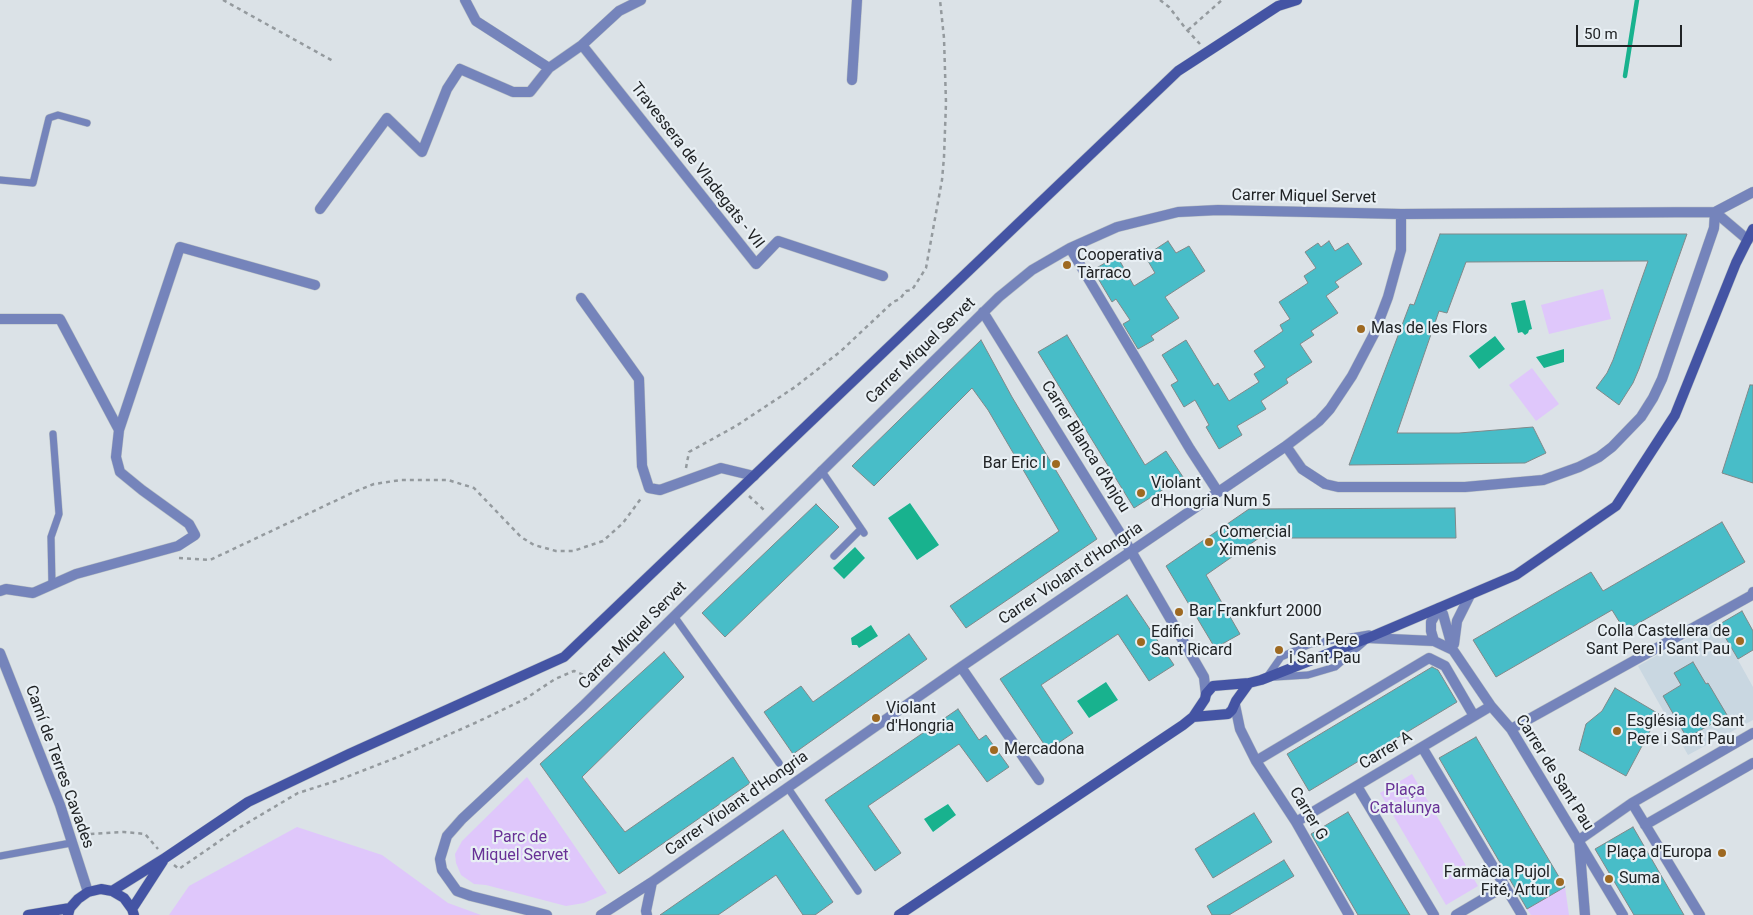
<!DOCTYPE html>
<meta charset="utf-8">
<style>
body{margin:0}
#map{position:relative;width:1753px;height:915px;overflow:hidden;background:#dbe2e7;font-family:Roboto,sans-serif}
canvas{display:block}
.scale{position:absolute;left:1576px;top:25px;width:106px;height:22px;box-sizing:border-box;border:2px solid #202325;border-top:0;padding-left:6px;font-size:15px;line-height:18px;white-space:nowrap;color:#202325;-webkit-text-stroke:4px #e8eff4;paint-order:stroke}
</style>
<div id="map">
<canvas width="1753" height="915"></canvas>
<div class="scale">50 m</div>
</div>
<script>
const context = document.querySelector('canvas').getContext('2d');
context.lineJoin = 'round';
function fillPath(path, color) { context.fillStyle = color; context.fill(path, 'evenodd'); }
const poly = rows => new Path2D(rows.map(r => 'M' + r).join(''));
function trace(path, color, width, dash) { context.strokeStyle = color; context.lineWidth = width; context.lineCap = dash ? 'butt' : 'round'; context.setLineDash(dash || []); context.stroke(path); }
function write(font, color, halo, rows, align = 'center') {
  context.font = font + ' Roboto,sans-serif'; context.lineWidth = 4.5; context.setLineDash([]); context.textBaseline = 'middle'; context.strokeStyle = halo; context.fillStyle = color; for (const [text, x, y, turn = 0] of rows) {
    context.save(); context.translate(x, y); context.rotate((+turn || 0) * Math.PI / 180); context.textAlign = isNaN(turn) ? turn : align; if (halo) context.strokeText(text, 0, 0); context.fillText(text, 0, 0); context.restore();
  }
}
fillPath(poly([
 [1717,622,1753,687,1753,720,1688,755,1638,666]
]), '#c9d7e1');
fillPath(poly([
 [1603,289,1611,319,1549,334,1541,305],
 [1532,368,1559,404,1536,421,1509,385],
 [1412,774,1478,886,1446,905,1380,793],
 [527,777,607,893,584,903,566,906,486,885,474,884,461,875,456,863,455,854,462,841],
 [297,827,382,855,448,903,481,915,169,915,189,886],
 [1565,887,1569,915,1531,915,1527,909]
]), '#dfc7fb');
fillPath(poly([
 [1525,300,1532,329,1529,330,1528,333,1525,335,1522,332,1518,333,1511,303],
 [1495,336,1505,349,1479,369,1469,356],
 [1564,349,1564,362,1544,368,1536,357],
 [910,503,939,545,917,560,888,518],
 [855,547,865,558,844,579,833,568],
 [871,625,878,636,859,648,857,645,852,645,851,638],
 [1106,682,1118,700,1089,718,1077,701],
 [948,804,956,815,933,832,924,819]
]), '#18b28e');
trace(poly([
 [1625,76,1637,0]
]), '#18b28e', 4.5);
const building = poly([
 [1440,234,1687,234,1639,369,1633,383,1619,405,1596,388,1607,373,1613,360,1648,261,1466,262,1447,313,1439,311,1397,433,1459,433,1533,427,1546,453,1525,463,1349,465,1410,304,1414,305,1440,234],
 [1168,241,1176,253,1189,246,1205,271,1165,297,1179,318,1151,336,1154,340,1138,349,1123,324,1130,320,1116,299,1112,302,1093,270,1117,256,1134,286,1155,273,1145,256,1168,241],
 [1329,241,1335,251,1348,243,1362,264,1335,282,1339,287,1326,296,1338,313,1311,331,1314,335,1300,344,1312,362,1286,379,1288,383,1261,401,1266,409,1237,426,1242,435,1219,449,1206,427,1209,425,1195,400,1184,407,1171,385,1178,381,1162,355,1186,340,1214,386,1218,383,1229,401,1259,382,1254,374,1265,367,1254,351,1283,331,1280,325,1290,319,1279,302,1308,283,1304,276,1316,268,1305,252,1318,243,1321,247,1329,241],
 [1067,335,1145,465,1166,451,1183,477,1134,508,1038,352,1067,335],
 [981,340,1012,397,1097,539,966,628,950,606,1059,531,988,410,972,388,874,486,852,466,981,340],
 [1750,385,1753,385,1753,483,1722,473,1750,385],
 [816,504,839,527,725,637,702,613,816,504],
 [1455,508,1456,538,1259,538,1206,575,1240,634,1215,648,1166,566,1249,509,1455,508],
 [1722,522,1745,562,1625,631,1612,610,1496,677,1473,640,1591,572,1603,591,1722,522],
 [1127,595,1174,665,1149,681,1118,634,1041,685,1073,733,1048,750,1000,679,1127,595],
 [1742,611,1753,631,1753,650,1738,659,1718,625,1742,611],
 [909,634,927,659,793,754,764,712,801,686,813,702,909,634],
 [664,652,684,677,582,777,625,832,733,757,750,783,619,874,540,764,664,652],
 [1693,662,1706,684,1708,683,1727,715,1687,738,1663,696,1681,685,1674,673,1693,662],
 [1432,667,1438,670,1457,702,1309,791,1287,754,1432,667],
 [1615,688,1659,714,1626,776,1579,750,1586,724,1602,711,1615,688],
 [958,709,979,740,986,735,1009,767,987,782,959,744,868,806,901,853,875,871,825,800,958,709],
 [1476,737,1565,887,1527,909,1439,758,1476,737],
 [1348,812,1410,915,1358,915,1311,834,1348,812],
 [1254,813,1272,842,1213,878,1195,849,1254,813],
 [1633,827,1684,915,1634,915,1595,849,1633,827],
 [783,830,833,902,815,915,803,915,776,875,718,915,660,915,783,830],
 [1284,860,1294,876,1229,915,1212,915,1207,906,1284,860]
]);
fillPath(building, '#48bdc8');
trace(building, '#808889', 1);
const lane = poly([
 [0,180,33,183,49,118,58,115,87,123],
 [821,470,864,533],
 [834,556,861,529],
 [52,585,51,537,59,514,53,434],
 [674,616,779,763],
 [1267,677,1281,657,1310,644,1369,634],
 [1275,677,1308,675,1335,667,1364,642],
 [788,788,858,891],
 [0,856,71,843]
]);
const street = poly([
 [465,0,476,21,549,68],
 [582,45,756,264,778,241,883,276],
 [852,80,857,0],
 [320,209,387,118,422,152,447,89,460,69,513,92,530,92,549,68,582,45,619,11,641,0],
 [1715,212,1748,240],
 [1070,248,1190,449,1218,492],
 [581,298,639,379,642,466,649,488,660,490,721,468,754,476],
 [983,312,1131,551,1204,677,1206,695],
 [0,319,60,319,119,430,116,457,120,472,142,490,189,524,195,535,178,546,76,574,33,593,6,589,0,591],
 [119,430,180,247,315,285],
 [1286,446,1302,469,1325,484,1338,487,1465,487,1543,480,1579,467,1599,457,1612,447,1641,417,1653,398,1662,379,1714,228,1715,212],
 [1368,638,1434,641,1453,650],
 [1434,641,1431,631,1431,622,1439,608,1443,614,1453,650,1491,706,1511,729,1623,915],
 [1454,644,1457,621,1470,595],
 [0,653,60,805,88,892],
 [961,667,1039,780],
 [1235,705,1240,729,1256,761,1296,822,1349,915],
 [1511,729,1752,595,1753,592],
 [1422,747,1522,915],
 [1256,761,1429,658,1445,666,1474,716],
 [1357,786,1434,915],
 [1632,803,1753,733],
 [1296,822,1491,706],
 [1645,825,1753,763],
 [547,915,471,896,457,891,442,870,440,859,447,836,462,819,583,706,999,297,1032,270,1070,248,1117,227,1178,212,1218,210,1401,214,1715,212,1753,192],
 [601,915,652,882,961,667,1286,446,1319,421,1330,409,1352,376,1374,334,1388,297,1401,250,1401,214],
 [647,915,646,911,652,882],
 [1456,915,1505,886],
 [1585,915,1579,840,1632,803,1700,915]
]);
const secondary = poly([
 [1193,717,1228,714,1232,710,1236,701,1249,683],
 [112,891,165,858,248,802,349,754,564,657,1178,71,1278,6,1297,0],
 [132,909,163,861],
 [28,915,70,908],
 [68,915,70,908,78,899,88,892,101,889,112,891,124,898,132,909,134,915],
 [899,915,1183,725,1193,717,1205,699,1206,694,1213,686,1249,683,1261,680,1368,638,1516,575,1616,506,1675,415,1736,263,1753,229]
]);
trace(lane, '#b9c0c4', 8);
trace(street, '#b9c0c4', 11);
trace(secondary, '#b9c0c4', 11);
trace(poly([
 [223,0,333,61],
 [1160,0,1169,7,1186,29,1200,44],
 [1188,30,1222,0],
 [686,468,689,452,736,426,795,387,841,351,893,302,900,299,906,291,912,290,926,268,942,180,944,157,946,103,944,38,940,0],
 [749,496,765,511],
 [179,558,210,560,354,492,374,484,401,480,448,480,474,488,521,537,534,545,556,551,573,551,603,541,623,523,642,497],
 [83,837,90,834,124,832,145,834,158,849],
 [174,865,179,869,237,829,298,793,336,781,398,757,475,723,525,699,555,679,574,671,594,679]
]), '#949a9e', 2.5, [4, 4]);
trace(lane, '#7584bb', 7);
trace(street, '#7584bb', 10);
trace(secondary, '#4454a4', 10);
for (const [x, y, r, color] of [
 [1067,265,5,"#9e6921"],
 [1361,329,5,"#9e6921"],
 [1056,464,5,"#9e6921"],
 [1141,493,5,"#9e6921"],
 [1209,542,5,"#9e6921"],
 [1179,612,5,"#9e6921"],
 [1740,641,5,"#9e6921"],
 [1141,642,5,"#9e6921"],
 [1279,650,5,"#9e6921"],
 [876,718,5,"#9e6921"],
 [1617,731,5,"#9e6921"],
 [994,750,5,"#9e6921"],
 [1722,853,5,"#9e6921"],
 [1609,879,5,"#9e6921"],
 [1560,882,5,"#9e6921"]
]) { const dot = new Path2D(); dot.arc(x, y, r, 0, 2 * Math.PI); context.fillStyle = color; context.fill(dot); trace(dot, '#e8eff4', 2); }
write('16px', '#202325', '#e8eff4', [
 ["Travessera de Vladegats - VII",697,166,52],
 ["Carrer Miquel Servet",1304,197,1],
 ["Carrer Miquel Servet",921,351,-44],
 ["Carrer Blanca d'Anjou",1085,447,58],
 ["Carrer Violant d'Hongria",1071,574,-34],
 ["Carrer Miquel Servet",633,636,-45],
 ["Carrer A",1386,751,-31],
 ["Camí de Terres Cavades",59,767,70],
 ["Carrer de Sant Pau",1554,773,58],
 ["Carrer Violant d'Hongria",737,804,-35],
 ["Carrer G",1308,814,59]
]);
write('16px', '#202325', '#e8eff4', [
 ["Cooperativa",1077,256],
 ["Tàrraco",1077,274],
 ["Mas de les Flors",1371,329],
 ["Bar Eric I",1046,464,"right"],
 ["Violant",1151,484],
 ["d'Hongria Num 5",1151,502],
 ["Comercial",1219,533],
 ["Ximenis",1219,551],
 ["Bar Frankfurt 2000",1189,612],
 ["Colla Castellera de",1730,632,"right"],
 ["Sant Pere i Sant Pau",1730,650,"right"],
 ["Edifici",1151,633],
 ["Sant Ricard",1151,651],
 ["Sant Pere",1289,641],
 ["i Sant Pau",1289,659],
 ["Violant",886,709],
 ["d'Hongria",886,727],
 ["Església de Sant",1627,722],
 ["Pere i Sant Pau",1627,740],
 ["Mercadona",1004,750],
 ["Plaça d'Europa",1712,853,"right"],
 ["Farmàcia Pujol",1550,873,"right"],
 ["Fité, Artur",1550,891,"right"],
 ["Suma",1619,879]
], 'left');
write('16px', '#683196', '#e8eff4', [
 ["Plaça",1405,791],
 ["Catalunya",1405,809],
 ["Parc de",520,838],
 ["Miquel Servet",520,856]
]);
</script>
